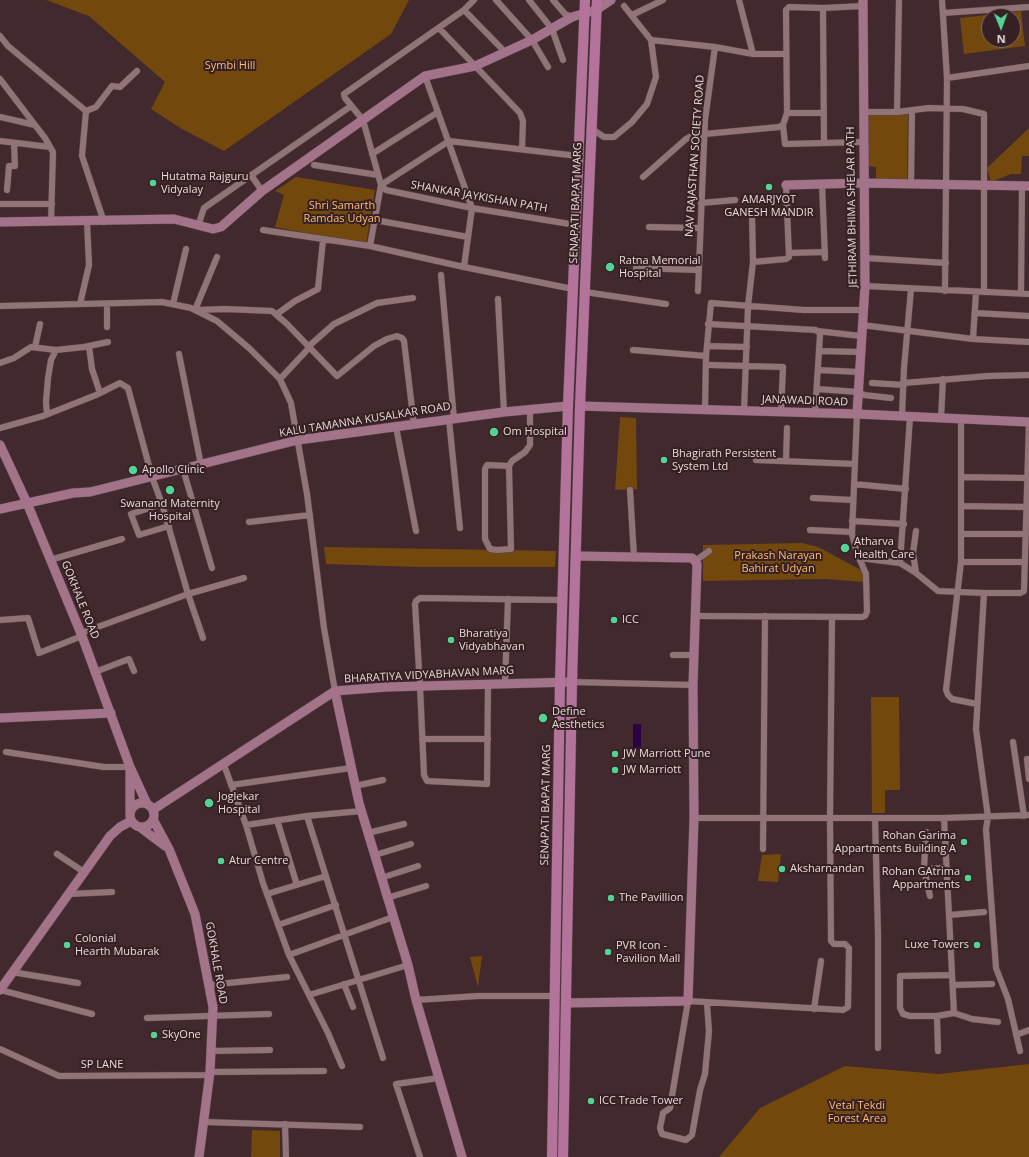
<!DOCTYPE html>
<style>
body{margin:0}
#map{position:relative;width:1029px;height:1157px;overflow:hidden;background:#41292d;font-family:"Open Sans",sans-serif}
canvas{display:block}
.north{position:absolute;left:981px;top:8px;width:40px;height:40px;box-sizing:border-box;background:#362023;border:1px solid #7d6a6c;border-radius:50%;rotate:179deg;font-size:11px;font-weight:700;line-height:16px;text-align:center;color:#e7d8d9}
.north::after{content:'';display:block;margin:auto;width:14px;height:18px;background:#53d396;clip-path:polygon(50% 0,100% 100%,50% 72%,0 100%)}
</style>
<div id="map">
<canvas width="1029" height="1157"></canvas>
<div class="north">N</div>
</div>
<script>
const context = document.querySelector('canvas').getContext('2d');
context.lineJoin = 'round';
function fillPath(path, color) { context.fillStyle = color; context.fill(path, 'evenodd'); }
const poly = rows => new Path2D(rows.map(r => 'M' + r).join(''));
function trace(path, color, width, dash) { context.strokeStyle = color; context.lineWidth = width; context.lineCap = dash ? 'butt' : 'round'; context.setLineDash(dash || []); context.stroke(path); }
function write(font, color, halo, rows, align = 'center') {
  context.font = font + ' "Open Sans",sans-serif'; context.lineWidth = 4; context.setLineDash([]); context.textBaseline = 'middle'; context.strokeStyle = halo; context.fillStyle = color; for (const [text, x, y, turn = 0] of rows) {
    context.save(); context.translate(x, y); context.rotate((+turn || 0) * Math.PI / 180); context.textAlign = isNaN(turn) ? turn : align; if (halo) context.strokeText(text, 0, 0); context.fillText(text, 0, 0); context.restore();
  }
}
fillPath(poly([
 [46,0,409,0,391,34,224,151,182,129,151,109,165,82,89,16],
 [1021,11,1025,46,964,54,960,18],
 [989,16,1013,16,1013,40,989,40],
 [867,113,908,113,907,184,876,183,876,167,866,166],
 [1029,128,1029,156,1022,156,1021,174,1011,174,991,182,987,168],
 [296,177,375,190,366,245,275,227,284,195,275,191],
 [620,417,636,418,637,489,615,490],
 [802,543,818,547,865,572,864,582,826,579,703,581,703,545],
 [324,547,556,551,555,567,418,567,326,564],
 [871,697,899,697,900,790,885,790,885,813,872,813],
 [781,854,778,882,758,881,762,855],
 [482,956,478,987,470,957],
 [1029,1064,1029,1157,719,1157,760,1108,845,1066,939,1074],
 [252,1130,280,1131,280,1157,251,1157]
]), '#72480c');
fillPath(poly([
 [633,724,641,724,641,749,633,749]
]), '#2e0045');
const street = poly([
 [496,0,532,40,548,67],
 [529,0,552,29,563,60],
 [553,0,565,14,572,17],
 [942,0,947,78,945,291],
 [624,6,651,40],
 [863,6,823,8,789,7,786,10,787,113,783,125,785,144,863,142],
 [823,8,824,143],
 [464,10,506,53],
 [943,13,1029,7],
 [632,15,663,0],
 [439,28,520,113,523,121,522,149],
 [0,36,8,46,86,111,82,156,104,222],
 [753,54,786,54],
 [425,76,472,208,464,267],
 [947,78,1029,66],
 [0,79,35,125,0,117],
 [86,111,96,107,112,86,120,87,137,71],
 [863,112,897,112,929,108,963,109,984,114,984,292],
 [897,112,899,0],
 [787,113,824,113],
 [35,125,45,138,53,152,51,222],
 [592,129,604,137,614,137,632,122,647,104,656,77,651,40,715,47,753,54,739,0],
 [0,141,50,147],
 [372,154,438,112],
 [314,165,378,175],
 [251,175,262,191],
 [643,177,686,139,694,135,779,127,783,125],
 [822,184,825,258],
 [911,184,912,110],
 [381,185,449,141,578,156],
 [381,185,386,190,472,208,576,225],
 [7,190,9,166,15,166,14,143],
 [701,203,735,200],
 [0,204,52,204],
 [375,220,468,237],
 [198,226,204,208,351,106],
 [649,227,700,228],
 [263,230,370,246,464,267,573,289],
 [370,246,381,185,363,120,345,98,344,94,464,10,474,0],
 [789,253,825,252],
 [217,257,195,310,226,309,272,311,287,324,337,376,374,346,387,339,397,336,402,338,404,341,414,425],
 [866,258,946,263],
 [753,262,786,259,789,257,786,185],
 [636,268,698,270],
 [441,275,454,419],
 [865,286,1029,294],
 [698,291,705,120,715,47],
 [585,292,666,304],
 [1021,294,1022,186],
 [498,299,504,412],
 [80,304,89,265,87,222],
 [107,304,107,327],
 [173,304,186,249],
 [0,306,162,302,191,308,217,321,249,348,280,379,291,403,307,494,324,628,335,691],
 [975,313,1029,316],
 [277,314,295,301,318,289,323,240],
 [708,324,816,330,819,332,820,335,815,413],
 [862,325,973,339,1029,342],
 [817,331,861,336],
 [973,339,976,292],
 [89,346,92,369,100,393],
 [707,346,747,347],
 [35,347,40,324],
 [633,350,706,356],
 [819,351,860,352],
 [179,354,201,465],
 [0,363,14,358,31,347,56,350],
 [710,365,783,367,781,412],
 [818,370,859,372],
 [280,379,307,350,309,346,334,324,377,303,413,298],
 [872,383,904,385],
 [904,383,988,376,1029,375],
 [817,389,858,392,864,395,891,398],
 [705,410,706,356,711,303,804,310,863,310],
 [744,411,748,306,753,262,752,212],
 [47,414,46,402,48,378,51,360,56,350,84,347,108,342],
 [902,416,904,368,911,289],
 [941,418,943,379],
 [961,419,961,562,946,690,948,695,952,699,977,704],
 [449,420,460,528],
 [396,427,416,531],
 [0,428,43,416,96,395,120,383,128,388,152,477,162,504,188,594,203,638],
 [756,460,855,464],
 [786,461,787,428],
 [509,466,487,465,485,469,485,539,490,549,497,550,511,549,509,466,512,461,525,452,530,445,530,410],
 [183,469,212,568],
 [961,477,1027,478],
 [854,484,906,489],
 [630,490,634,557],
 [813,498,853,500],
 [162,504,131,514,139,535,169,526],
 [961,506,1027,507],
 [852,521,904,524],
 [249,522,310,515],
 [810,530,852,532],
 [916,531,913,553,916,573,938,591,984,593,1020,593,1024,591,1029,422],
 [961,534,1026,534],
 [860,558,900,563,916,573],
 [50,560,122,539],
 [695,561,709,551],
 [961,562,1025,562],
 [900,563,910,417],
 [984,593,976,729,988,817,986,829,996,968,1008,999,1020,1051],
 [695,616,862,617,865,616,867,612,866,574,857,553,852,534,857,414],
 [0,620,28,618,39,653,82,636],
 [81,633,188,594,244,578],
 [673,655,694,655],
 [95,672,129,659,134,671],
 [572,682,693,685],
 [505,683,508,599],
 [488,684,487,784,427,781,424,775,420,686,415,604,416,601,420,598,558,600],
 [422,739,488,739],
 [1013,742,1024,816],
 [6,752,104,767,130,767],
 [1027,759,1029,779],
 [224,765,246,825,263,883,289,955,328,1033,342,1066],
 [231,785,351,768],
 [355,786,383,780],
 [307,816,383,1058],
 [694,818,944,818,1029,815],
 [875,818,878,934,878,1048],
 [944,818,954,1013,937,1016,910,1016,903,1014,900,1008,900,976,952,975],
 [277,820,297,885],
 [246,825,307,816,361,811],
 [926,832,924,869,930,896],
 [368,833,404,824],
 [763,849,765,616],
 [57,854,84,872],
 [375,855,411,844],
 [924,869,947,868],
 [381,878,418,866],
 [69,894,112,892],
 [267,894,326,876],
 [387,898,426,886],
 [949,915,984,912],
 [278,925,336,905],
 [289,955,393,917],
 [12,972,78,983],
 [344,984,353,1007],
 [209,985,287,977],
 [953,985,992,984],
 [0,990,92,1014],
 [309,995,408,965],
 [416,1000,478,996,555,996],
 [707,1004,709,1031,705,1074,700,1090,692,1135,686,1140,662,1134,660,1128,663,1113,670,1108,688,1001,843,1010,848,1007,849,948,845,944,834,944,831,941,830,818,832,617],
 [814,1009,821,961],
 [954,1013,972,1019,998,1022],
 [937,1016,938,1051],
 [147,1018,269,1014],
 [1016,1035,1029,1030],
 [0,1049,59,1076,210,1075],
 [211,1051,270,1050],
 [210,1072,324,1071],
 [204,1122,360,1127],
 [285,1124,286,1157],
 [420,1157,396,1084,439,1078]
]);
const secondary = poly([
 [786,185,863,183,1029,186],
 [0,222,174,219,213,229,221,227,262,191,425,76,475,66,532,40,572,17,596,10,611,0],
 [580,406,857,414,1029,422],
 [857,414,865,286,863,0],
 [0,445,27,503,82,636,130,767,147,804],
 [0,509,73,493,90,492,298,440,504,412,568,406],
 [335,691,359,803,408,965,416,1000,462,1157],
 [0,718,111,713],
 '130 815a12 12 0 1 1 24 0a12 12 0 1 1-24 0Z',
 [154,809,335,691,387,687,572,682],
 [130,812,130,771],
 [154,821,169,849,195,914,213,1007,210,1072,199,1157],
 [141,828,165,846],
 [0,990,110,836,120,827,131,821],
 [566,1003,688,1001,694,818,693,685,697,564,695,561,692,558,576,556]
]);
const primary = poly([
 [552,1157,560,682,568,406,585,0],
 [563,1157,572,682,580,406,597,0]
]);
trace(street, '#584548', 7);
trace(secondary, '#584548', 10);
trace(primary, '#584548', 11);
trace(street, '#907478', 6);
trace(secondary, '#a27389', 9);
trace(primary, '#b4739a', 10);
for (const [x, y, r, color] of [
 [153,183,4,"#53d396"],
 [769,187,4,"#53d396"],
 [610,267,5,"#53d396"],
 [494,432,5,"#53d396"],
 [664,460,4,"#53d396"],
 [133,470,5,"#53d396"],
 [170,490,5,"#53d396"],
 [845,548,5,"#53d396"],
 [614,620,4,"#53d396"],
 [451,640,4,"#53d396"],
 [543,718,5,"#53d396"],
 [615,754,4,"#53d396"],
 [615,770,4,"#53d396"],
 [209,803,5,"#53d396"],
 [964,842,4,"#53d396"],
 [221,861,4,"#53d396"],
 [782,869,4,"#53d396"],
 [968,878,4,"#53d396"],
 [611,898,4,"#53d396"],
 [67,945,4,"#53d396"],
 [977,945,4,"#53d396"],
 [608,952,4,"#53d396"],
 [154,1035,4,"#53d396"],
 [591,1101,4,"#53d396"]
]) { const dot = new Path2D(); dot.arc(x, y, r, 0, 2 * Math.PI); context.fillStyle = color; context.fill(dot); trace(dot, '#362023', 1.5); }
write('11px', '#fdbd72', '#362023', [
 ["Symbi Hill",230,66],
 ["Shri Samarth",342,206],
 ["Ramdas Udyan",342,219],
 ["Prakash Narayan",778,556],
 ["Bahirat Udyan",778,569],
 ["Vetal Tekdi",857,1106],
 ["Forest Area",857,1119]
]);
write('11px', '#e7d8d9', '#362023', [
 ["NAV RAJASTHAN SOCIETY ROAD",695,156,-86],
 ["SHANKAR JAYKISHAN PATH",479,197,10],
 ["SENAPATI BAPAT MARG",576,203,-88],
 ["JETHIRAM BHIMA SHELAR PATH",852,207,-91],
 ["JANAWADI ROAD",805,401,2],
 ["KALU TAMANNA KUSALKAR ROAD",365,420,-9],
 ["GOKHALE ROAD",80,600,68],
 ["BHARATIYA VIDYABHAVAN MARG",429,675,-3],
 ["SENAPATI BAPAT MARG",546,805,-89],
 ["GOKHALE ROAD",216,963,80],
 ["SP LANE",102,1065]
]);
write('11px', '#e7d8d9', '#362023', [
 ["Hutatma Rajguru",161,177],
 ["Vidyalay",161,190],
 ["AMARJYOT",769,200,"center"],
 ["GANESH MANDIR",769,213,"center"],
 ["Ratna Memorial",619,261],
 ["Hospital",619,274],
 ["Om Hospital",503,432],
 ["Bhagirath Persistent",672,454],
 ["System Ltd",672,467],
 ["Apollo Clinic",142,470],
 ["Swanand Maternity",170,504,"center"],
 ["Hospital",170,517,"center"],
 ["Atharva",854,542],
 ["Health Care",854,555],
 ["ICC",622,620],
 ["Bharatiya",459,634],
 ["Vidyabhavan",459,647],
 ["Define",552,712],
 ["Aesthetics",552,725],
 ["JW Marriott Pune",623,754],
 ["JW Marriott",623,770],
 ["Joglekar",218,797],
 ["Hospital",218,810],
 ["Rohan Garima",956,836,"right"],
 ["Appartments Building A",956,849,"right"],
 ["Atur Centre",229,861],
 ["Aksharnandan",790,869],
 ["Rohan GAtrima",960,872,"right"],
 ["Appartments",960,885,"right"],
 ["The Pavillion",619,898],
 ["Colonial",75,939],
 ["Hearth Mubarak",75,952],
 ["Luxe Towers",969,945,"right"],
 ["PVR Icon -",616,946],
 ["Pavilion Mall",616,959],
 ["SkyOne",162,1035],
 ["ICC Trade Tower",599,1101]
], 'left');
</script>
